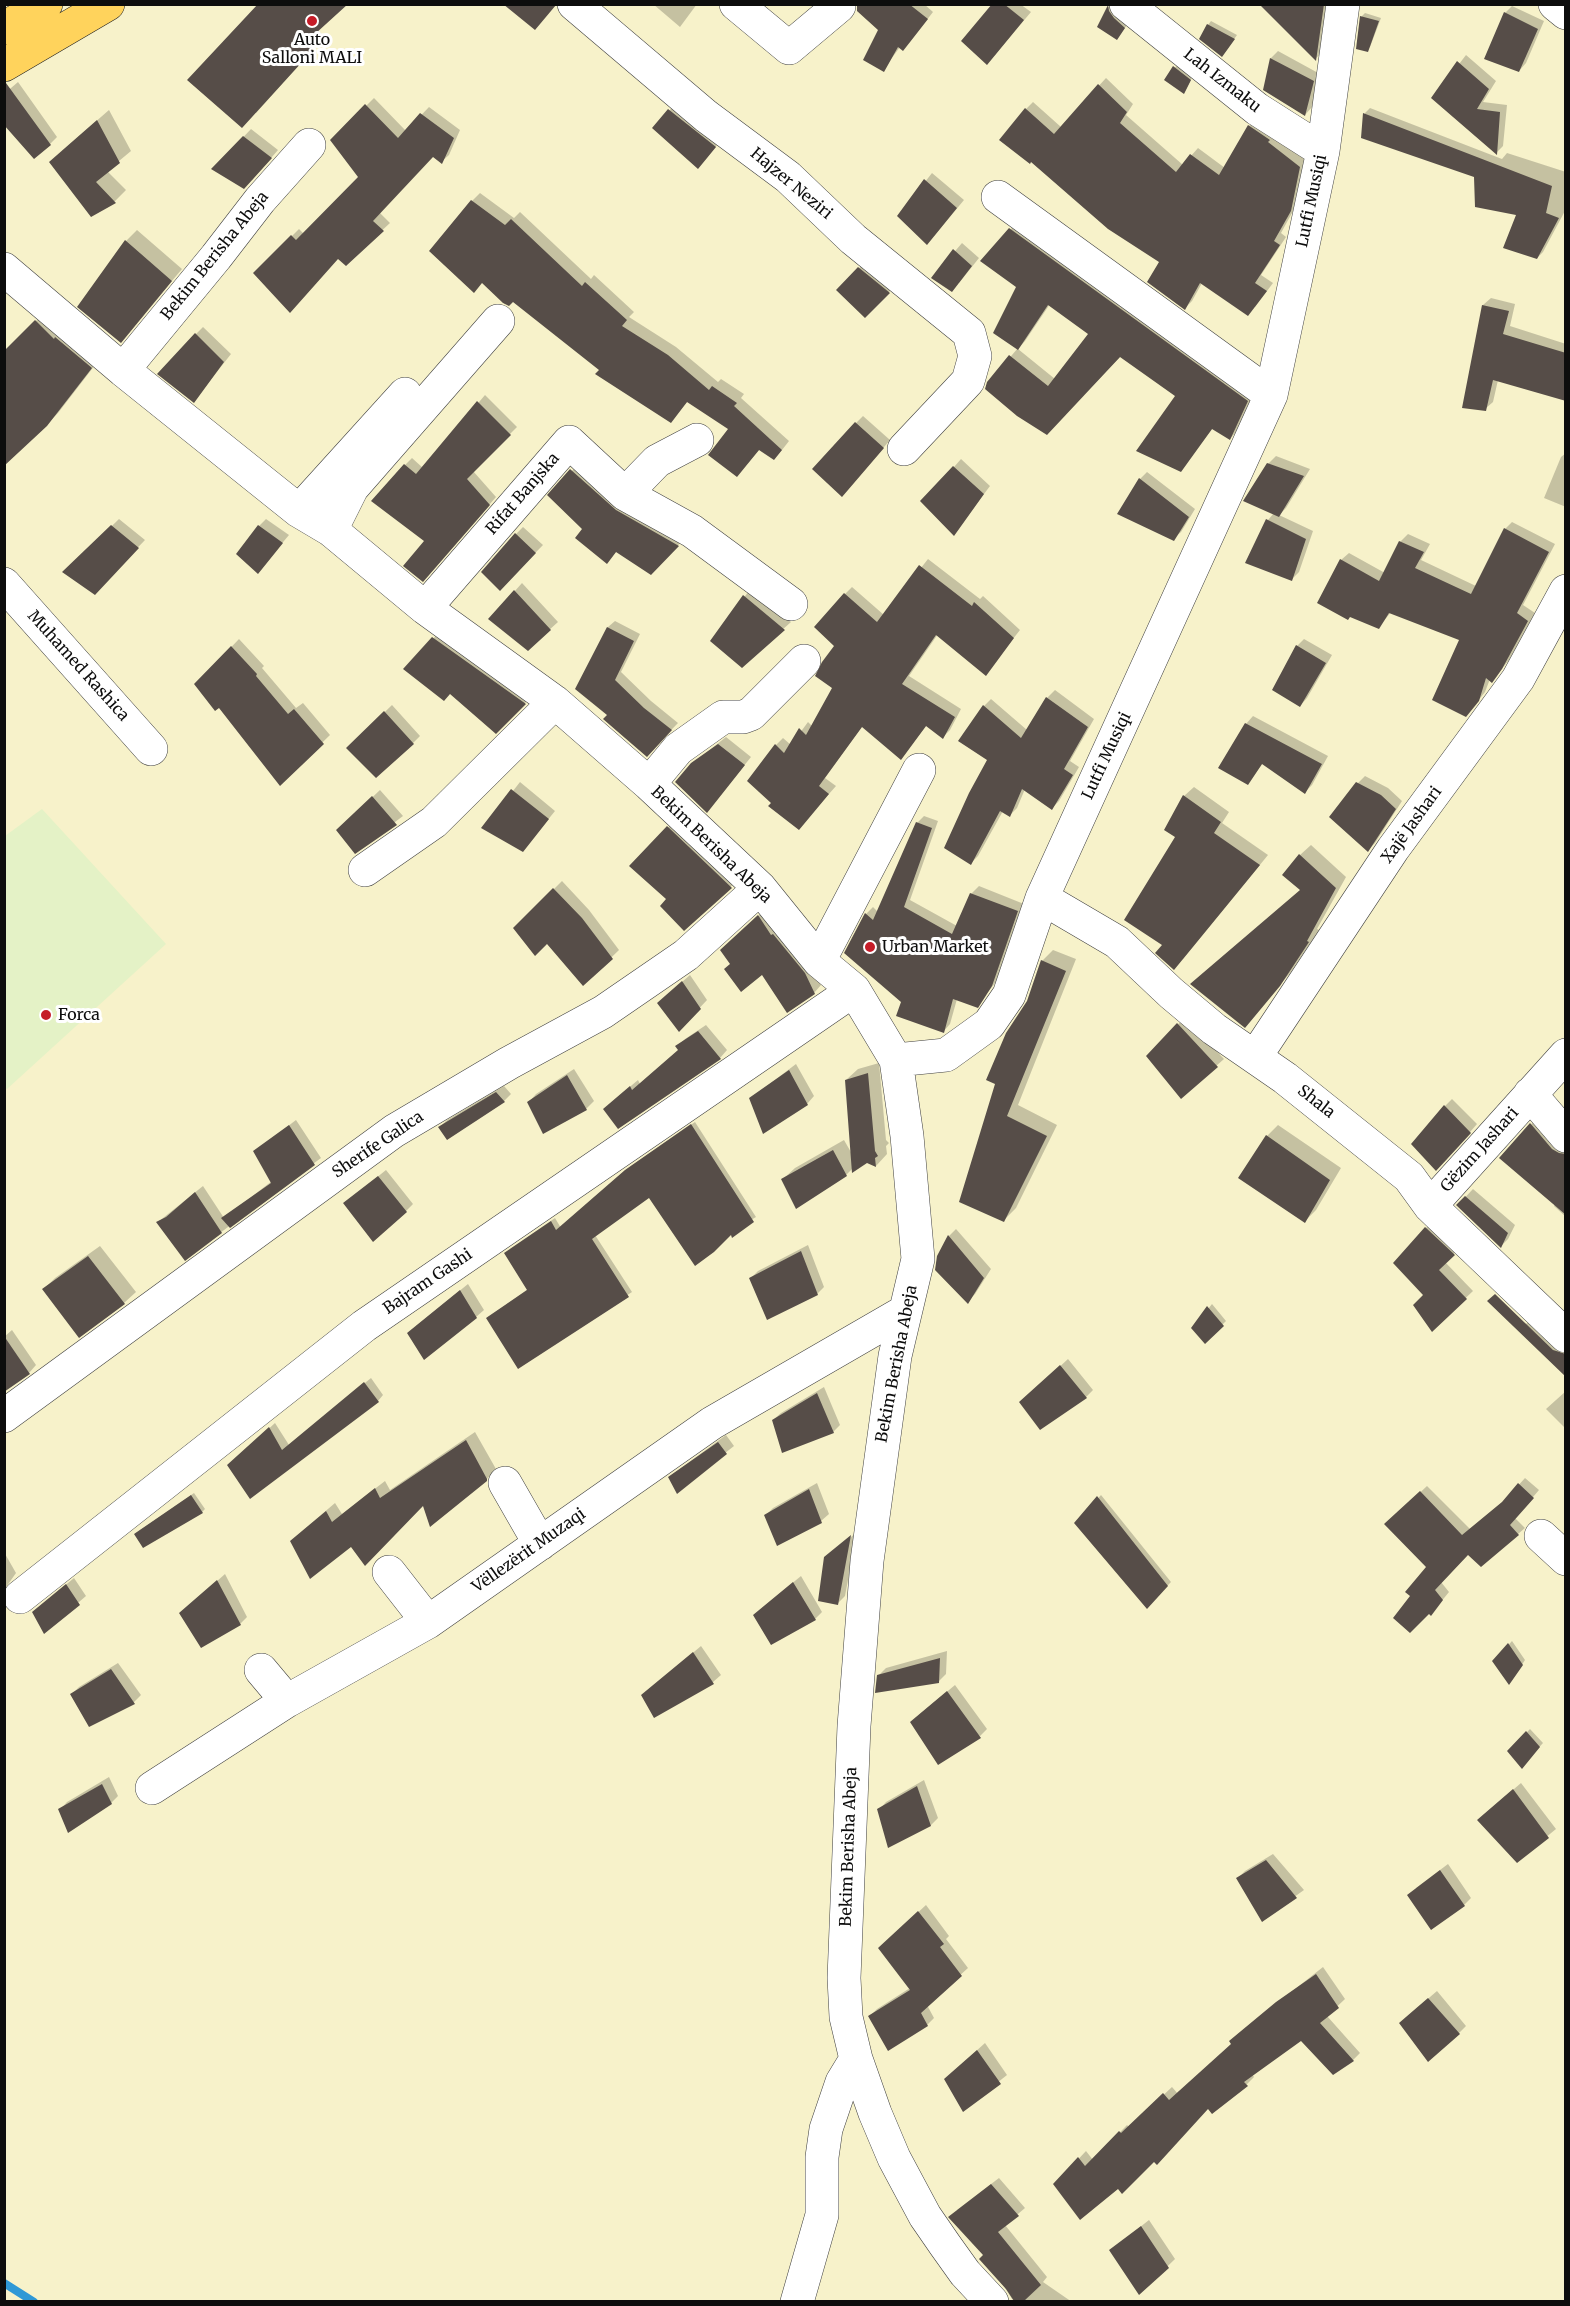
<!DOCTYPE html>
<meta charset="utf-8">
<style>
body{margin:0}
#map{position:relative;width:1570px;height:2306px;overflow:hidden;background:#fffbec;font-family:Merriweather,serif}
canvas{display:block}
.frame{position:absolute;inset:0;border:6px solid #0d0d0d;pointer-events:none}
</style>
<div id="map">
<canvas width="1570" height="2306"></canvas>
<div class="frame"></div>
</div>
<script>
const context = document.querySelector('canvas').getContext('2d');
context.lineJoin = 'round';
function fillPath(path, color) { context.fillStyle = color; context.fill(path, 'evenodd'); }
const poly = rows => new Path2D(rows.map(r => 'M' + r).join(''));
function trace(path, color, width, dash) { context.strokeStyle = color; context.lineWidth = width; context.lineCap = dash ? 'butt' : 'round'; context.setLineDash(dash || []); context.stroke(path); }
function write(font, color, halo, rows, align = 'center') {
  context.font = font + ' Merriweather,serif'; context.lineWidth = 6; context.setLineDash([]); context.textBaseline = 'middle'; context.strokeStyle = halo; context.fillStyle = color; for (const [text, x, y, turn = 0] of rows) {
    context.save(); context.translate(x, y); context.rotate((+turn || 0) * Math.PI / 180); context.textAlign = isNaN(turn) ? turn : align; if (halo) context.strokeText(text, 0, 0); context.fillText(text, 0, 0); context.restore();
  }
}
fillPath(poly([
 [5,5,1565,5,1565,2301,5,2301]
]), '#f7f2ca');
fillPath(poly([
 [42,809,166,944,7,1089,4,1087,5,836]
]), '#e4f2c6');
fillPath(poly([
 [653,4,697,4,680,27],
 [869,4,924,4,933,12,909,43,900,47,883,70,880,30],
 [994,4,1020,4,1031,12,994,56],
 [1110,4,1128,24,1120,34,1099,26],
 [1261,4,1330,4,1323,52,1316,58],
 [1512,6,1544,21,1526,63,1519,71,1505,13],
 [1365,13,1381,18,1370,47,1367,50,1357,48,1362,16],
 [1211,21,1237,35,1225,52,1208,25],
 [317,30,325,36,256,113,189,80],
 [1278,51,1320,74,1312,107,1305,115,1265,89,1271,58],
 [1466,55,1496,81,1483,102,1507,105,1503,146,1496,153,1433,98],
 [1178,64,1193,76,1184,92,1166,79],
 [1106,78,1133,104,1126,115,1183,165,1198,148,1225,168,1249,126,1256,119,1307,160,1298,202,1281,233,1286,237,1261,275,1273,283,1255,307,1202,283,1192,301,1185,308,1161,261,1026,109,1033,102,1061,127],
 [18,82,57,137,50,144,4,94],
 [374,98,406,131,429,107,460,130,449,155,441,162,433,155,380,213,390,223,346,264,339,258,255,273,299,229,304,234,360,177,332,140],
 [677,102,722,139,705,160,654,128],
 [1370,108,1502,159,1507,153,1566,172,1566,209,1543,252,1537,258,1518,214,1475,176,1363,136,1365,113],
 [109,110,131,151,107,171,126,190,115,201,92,215,62,151],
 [251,129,278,150,252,180,213,169],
 [932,173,964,200,934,236,899,215],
 [480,193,514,218,520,212,591,279,594,275,634,312,629,317,676,347,718,382,721,379,744,394,741,398,789,441,782,450,774,458,760,449,737,475,730,429,688,401,671,421,601,369,472,201],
 [1018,222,1254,394,1237,431,1230,439,1213,428,1180,470,1177,395,1121,356,1047,433,988,383,1018,348,1018,287,1011,229],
 [1050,304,1090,333,1055,379,1018,349,1025,341],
 [137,230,182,269,121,341,126,241],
 [962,243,979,258,959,283,933,277],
 [866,261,896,285,865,316,838,290],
 [1491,298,1515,304,1510,326,1566,344,1566,399,1498,380,1493,402,1485,409,1483,305],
 [47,310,102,356,58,413,46,425,4,353],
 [203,327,231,354,194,401,196,334],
 [485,395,517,427,473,471,496,497,430,573,426,541,405,465,412,458,423,468],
 [863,416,890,440,849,488,856,423],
 [1566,453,1566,507,1544,498,1561,457],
 [1276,456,1310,469,1286,508,1279,515,1313,531,1299,572,1292,579,1268,520,1274,513,1268,464],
 [961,459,990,486,954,534,954,467],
 [579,463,685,538,651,573,617,551,607,562,584,529,550,495],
 [1147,472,1195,509,1181,532,1173,539,1140,479],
 [119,519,145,540,102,585,65,572],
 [266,519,289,535,258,572,259,526],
 [1512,522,1555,544,1523,605,1535,613,1509,660,1492,681,1490,679,1485,692,1466,716,1461,639,1391,612,1379,627,1341,560,1349,553,1385,573,1400,542,1408,534,1430,544,1421,560,1476,586,1505,529],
 [523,527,543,545,500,589,516,534],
 [928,559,980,599,983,596,1020,630,990,668,938,634,909,676,961,709,950,730,943,737,927,725,901,758,863,725,825,778,836,786,806,820,773,803,776,745,783,738,791,745,808,722,812,726,834,688,836,646,845,594,852,587,884,615],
 [522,583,558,622,528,649,490,619],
 [751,588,791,622,742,666,712,641],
 [615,621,640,634,621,672,651,701,678,723,647,755,609,715,577,689,608,627],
 [441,630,532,696,496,732,450,693,406,669],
 [239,639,264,666,262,668,296,708,303,703,330,735,280,784,219,705,196,684],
 [1304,639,1332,655,1307,698,1300,706,1297,646],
 [1055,690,1094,719,1070,761,1079,767,1059,801,1052,808,1025,789,1017,808,1010,815,1003,811,978,856,971,863,989,760,984,706,991,699,1027,730,1047,698],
 [392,705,420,736,413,743,348,748],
 [1253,716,1328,756,1312,785,1305,792,1263,763,1248,783,1246,724],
 [726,737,751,757,714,803,692,764],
 [1365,776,1388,788,1402,801,1375,843,1368,850,1358,783],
 [520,782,555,811,530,842,484,828],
 [1194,787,1229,812,1222,823,1268,855,1183,959,1165,945,1177,837,1184,796],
 [380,790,403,816,355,852,338,830],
 [924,816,938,821,910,900,957,926,971,894,979,886,1024,904,999,978,977,1006,957,999,950,1024,943,1032,903,1002,846,953,866,914,873,907,878,912,917,823],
 [675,820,738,880,685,929,668,899,632,866],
 [1311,845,1346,877,1317,929,1319,930,1290,973,1245,1026,1301,890,1300,855],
 [562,881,589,910,619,950,584,984,547,941,515,928],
 [766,909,812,966,821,985,814,993,732,963,729,943],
 [1053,950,1076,959,1018,1105,1057,1125,1016,1208,1004,1220,961,1201,1042,961],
 [690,975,707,1000,679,1030,666,996],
 [1185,1017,1224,1059,1181,1097,1148,1056],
 [706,1025,727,1050,720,1058,613,1101,638,1080,640,1084,680,1050,677,1047,685,1039],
 [879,1063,886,1140,889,1143,886,1146,887,1154,876,1166,866,1162,853,1168,846,1175,783,1179,795,1168,844,1140,852,1154,846,1080,858,1069],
 [796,1064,814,1096,807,1104,751,1098],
 [574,1069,594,1101,586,1109,529,1102,536,1094],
 [504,1086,511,1094,504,1101,440,1127,447,1120],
 [1452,1099,1477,1124,1444,1162,1445,1106],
 [1538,1117,1566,1146,1566,1217,1554,1206,1555,1204,1501,1157],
 [296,1120,321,1158,185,1259,158,1222,203,1186,224,1218,272,1181,254,1152],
 [695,1122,756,1217,731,1232,650,1196,595,1235,632,1292,518,1367,488,1318,528,1289,510,1249,555,1218,561,1228,631,1166],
 [1278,1125,1341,1168,1316,1210,1305,1221,1267,1136],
 [386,1170,413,1204,406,1211,345,1203],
 [1473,1189,1515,1225,1508,1239,1501,1246,1458,1205],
 [1433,1221,1461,1247,1445,1262,1473,1291,1432,1330,1425,1295,1426,1228],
 [956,1229,991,1269,975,1294,968,1301,949,1236],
 [808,1245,824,1287,817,1294,751,1278,758,1271],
 [100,1246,136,1292,124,1303,79,1336,44,1289,55,1278],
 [468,1284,484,1310,476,1317,416,1326],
 [1212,1304,1226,1321,1205,1342,1193,1328],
 [1534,1317,1566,1347,1551,1361,1519,1330],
 [12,1330,36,1365,29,1373,4,1337],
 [1068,1359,1093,1390,1086,1397,1029,1395],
 [371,1378,383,1395,378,1401,251,1497,235,1460,275,1423,289,1445],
 [824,1387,840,1425,833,1432,773,1420,781,1413],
 [1566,1391,1566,1429,1546,1409],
 [475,1432,496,1469,486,1480,423,1504,301,1532,335,1503,342,1514,385,1481,390,1490],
 [726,1435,734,1446,677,1491,669,1477],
 [1525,1478,1539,1490,1515,1518,1525,1528,1518,1534,1468,1553,1441,1582,1449,1592,1431,1614,1412,1596,1428,1567,1393,1518,1427,1486,1470,1529,1506,1499],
 [817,1483,829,1514,821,1521,766,1515,773,1508],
 [194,1493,205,1509,202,1512,139,1531],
 [1101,1495,1171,1582,1147,1607,1076,1523],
 [857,1532,845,1596,838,1603,831,1554],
 [4,1552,16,1573,4,1590],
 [225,1574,247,1617,240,1624,189,1606],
 [801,1576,822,1612,815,1619,762,1608],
 [74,1578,86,1596,44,1632,33,1612],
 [1512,1641,1525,1660,1512,1680,1494,1661],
 [701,1646,721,1675,713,1682,655,1716,643,1695],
 [947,1651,946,1674,938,1682,878,1676,886,1668],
 [118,1663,141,1695,134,1702,89,1725,71,1695,79,1687],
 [955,1685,987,1729,980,1736,919,1715],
 [1530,1729,1543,1743,1522,1766,1509,1751],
 [109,1777,118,1796,111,1803,60,1810,67,1802],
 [924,1780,938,1818,931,1825,879,1810,886,1802],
 [1521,1783,1556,1829,1517,1861,1486,1813],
 [1273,1854,1304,1890,1262,1920,1238,1878,1245,1871],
 [1448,1864,1471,1898,1464,1905,1416,1888],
 [926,1905,949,1936,946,1939,968,1968,927,2005,934,2018,927,2025,870,2016,877,2009,910,1988,887,1941],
 [1323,1967,1345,1999,1327,2016,1360,2053,1353,2060,1301,2039,1252,2074,1254,2077,1247,2084,1213,2112,1208,2107,1154,2160,1118,2187,1055,2184,1086,2151,1093,2160,1127,2125,1129,2127,1172,2087,1178,2094,1233,2044,1238,2034],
 [1437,1991,1466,2026,1459,2033,1409,2015],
 [985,2043,1007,2075,963,2110,953,2072],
 [999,2178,1025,2208,1005,2225,1047,2277,1043,2282,1072,2302,1016,2302,1012,2299,957,2210],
 [1149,2220,1175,2259,1140,2293,1111,2250]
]), '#0003');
trace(poly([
 [4,2283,34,2302]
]), '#2f98d6', 8);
fillPath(poly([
 [258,4,348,4,304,44,313,50,242,128,187,80],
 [503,4,556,4,556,5,535,30],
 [857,4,909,4,928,19,903,51,898,47,884,72,863,60,878,30,857,11],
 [992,4,1004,4,1024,20,987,65,961,41],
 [1259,4,1324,4,1316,61],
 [1108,5,1109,11,1114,18,1125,28,1117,40,1097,27],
 [1504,12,1538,29,1519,72,1484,59],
 [1360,16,1379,21,1368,52,1356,49],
 [1207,24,1235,39,1222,57,1199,39],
 [1270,58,1314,81,1305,116,1263,90],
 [1457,61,1489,89,1477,109,1500,112,1497,155,1431,98],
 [1173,66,1191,80,1184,94,1164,80],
 [6,83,51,145,34,159,4,125,4,84],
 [1098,84,1127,112,1120,123,1176,172,1190,154,1219,175,1248,125,1270,140,1268,142,1300,167,1291,211,1274,241,1280,245,1255,283,1267,291,1248,316,1200,283,1185,310,1147,282,1159,262,1108,229,1031,162,1030,164,999,140,1025,108,1054,134],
 [365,104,398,138,420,113,454,138,442,164,433,157,373,221,384,231,346,266,338,259,290,313,253,273,291,235,296,240,358,177,330,140],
 [668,109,716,147,698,169,652,128],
 [1363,113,1552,186,1546,213,1559,218,1537,259,1503,248,1516,215,1475,207,1474,177,1361,138],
 [97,120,120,163,96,182,116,203,91,217,49,162],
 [243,136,272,158,244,189,211,169],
 [924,179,957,208,927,245,897,216],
 [471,200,505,225,511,219,582,286,585,282,627,320,622,326,668,355,709,390,712,386,737,403,734,406,782,450,774,460,759,450,737,477,708,455,728,429,687,402,671,423,595,374,599,370,513,302,509,306,503,303,482,283,474,293,429,251],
 [1009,228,1248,401,1230,440,1212,429,1181,472,1136,451,1175,396,1120,357,1047,435,1017,416,985,389,987,382,1009,355,1048,386,1088,334,1048,305,1018,350,993,333,1016,287,980,261],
 [125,240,172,281,121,343,77,307],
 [953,249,972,266,952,292,931,278],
 [858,267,890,293,865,318,836,290],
 [1482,305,1509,311,1503,334,1566,353,1566,401,1493,380,1486,411,1462,408],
 [35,320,54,339,55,337,92,368,47,426,4,466,4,351],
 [195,333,224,362,194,403,157,374],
 [477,401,511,435,467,479,490,505,423,582,403,566,424,541,371,501,404,464,416,474],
 [855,422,884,448,842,497,812,469],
 [1267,463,1304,476,1279,517,1243,501],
 [953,466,984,494,954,536,920,501],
 [570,469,616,510,679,546,651,575,616,552,607,564,575,538,582,529,547,495],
 [1139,478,1189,517,1174,541,1117,514],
 [1266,519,1306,539,1292,581,1245,563],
 [111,525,139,548,95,595,62,572],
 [258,525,283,543,258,574,236,554],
 [1504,528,1549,552,1517,613,1528,621,1502,669,1492,683,1486,678,1479,701,1466,717,1432,700,1459,640,1389,613,1379,629,1350,617,1348,620,1317,603,1340,559,1379,581,1399,541,1424,552,1415,568,1471,594],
 [515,533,536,553,500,591,481,572],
 [919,565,972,606,974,602,1014,638,986,676,936,635,902,684,955,717,943,739,926,726,901,760,862,727,819,786,829,794,799,830,768,806,771,803,747,781,775,744,784,753,799,728,806,735,832,688,815,676,822,662,834,646,814,627,844,593,877,622],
 [514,590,551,630,528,651,488,619],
 [743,595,785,630,742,668,710,641],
 [607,627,634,641,615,680,644,708,672,730,647,757,603,719,607,715,575,689],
 [432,637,526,704,496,734,450,694,444,701,403,669],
 [1296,645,1326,663,1300,707,1272,690],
 [231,646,257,674,256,676,288,714,294,709,324,744,280,786,219,708,215,711,194,684],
 [1046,697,1088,727,1064,769,1073,775,1052,810,1022,789,1010,817,1000,811,971,865,944,848,969,793,987,760,958,741,983,705,1021,738],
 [384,711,414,744,376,778,346,748],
 [1245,723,1322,764,1305,794,1262,764,1248,785,1218,768],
 [718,744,745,765,707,813,675,782,691,763],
 [1356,782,1381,795,1396,809,1368,852,1329,817],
 [511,789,549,819,523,852,481,828],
 [1183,795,1221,822,1214,833,1260,865,1174,970,1155,953,1162,945,1124,920,1175,837,1164,830],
 [372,796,397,825,355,854,336,830],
 [916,822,932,828,904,907,952,934,970,893,1018,911,992,986,978,1008,953,999,944,1033,896,1016,901,1002,844,953,865,913,873,920],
 [667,826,732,888,684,931,660,906,666,899,629,866],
 [1299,854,1336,888,1307,941,1309,942,1280,986,1245,1028,1190,984,1300,890,1282,875],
 [553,888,582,918,613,959,583,986,547,944,535,956,513,928],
 [758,915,771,935,773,934,805,973,815,994,787,1013,762,975,741,992,724,969,730,964,720,950],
 [1041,960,1066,971,1007,1116,1047,1136,1004,1222,959,1202,995,1084,986,1080,1006,1033,1027,1001],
 [682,981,701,1009,679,1032,657,1003],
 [1177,1023,1218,1067,1181,1099,1146,1056],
 [698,1031,721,1059,618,1129,603,1109,630,1086,632,1090,678,1050,675,1046],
 [789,1070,808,1105,763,1134,749,1098],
 [868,1073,875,1151,878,1156,875,1158,876,1167,867,1163,852,1173,845,1080],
 [567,1075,587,1110,543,1134,527,1102],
 [496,1092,505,1102,447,1140,438,1127],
 [1444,1105,1471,1133,1436,1171,1411,1144],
 [1530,1123,1552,1149,1559,1153,1566,1154,1566,1215,1499,1158],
 [691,1124,754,1222,732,1238,731,1235,714,1252,695,1266,649,1198,592,1239,629,1297,518,1369,486,1318,527,1290,504,1253,551,1221,556,1230,625,1170],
 [289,1125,315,1165,230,1228,221,1218,271,1183,253,1151],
 [1266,1135,1330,1180,1305,1223,1238,1178],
 [833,1150,847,1176,796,1209,781,1179],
 [378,1176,407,1212,373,1242,343,1203],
 [195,1192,222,1233,185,1261,156,1222,166,1217],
 [1465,1196,1508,1233,1501,1248,1456,1205],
 [1425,1227,1455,1255,1439,1270,1467,1299,1432,1332,1413,1305,1423,1295,1393,1263],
 [948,1235,984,1278,968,1304,935,1270,937,1256],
 [801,1251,818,1295,767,1320,749,1278],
 [88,1256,125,1304,79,1338,42,1289],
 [460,1290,477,1318,424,1360,407,1333],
 [1495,1294,1553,1350,1566,1354,1566,1377,1487,1301],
 [1207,1306,1224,1326,1205,1344,1191,1328],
 [4,1336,30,1374,4,1392],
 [1060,1365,1087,1398,1040,1430,1019,1402],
 [364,1382,379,1402,250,1499,227,1465,269,1427,282,1450],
 [817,1393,834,1433,782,1453,772,1420],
 [466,1440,487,1479,487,1481,430,1527,423,1506,365,1566,351,1547,310,1579,290,1541,326,1511,332,1522,375,1488,380,1498],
 [718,1442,727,1454,677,1494,668,1477],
 [1518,1483,1534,1498,1510,1525,1519,1535,1481,1567,1468,1555,1435,1590,1443,1600,1431,1616,1429,1614,1410,1633,1393,1618,1410,1596,1405,1592,1426,1567,1384,1524,1420,1491,1462,1535,1502,1502],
 [809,1489,822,1523,777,1546,764,1515],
 [191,1495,203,1513,143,1548,134,1534],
 [1097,1496,1168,1586,1147,1609,1074,1523],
 [851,1535,838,1605,818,1601,824,1557],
 [217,1580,241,1625,201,1648,179,1613],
 [793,1582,816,1620,771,1645,753,1615],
 [66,1584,80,1605,44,1634,32,1612],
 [1508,1643,1523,1665,1509,1685,1492,1661],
 [693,1652,714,1684,654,1718,641,1695],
 [940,1658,939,1683,875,1693,877,1675],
 [111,1669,135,1704,89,1727,70,1694],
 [947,1691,981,1738,938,1765,910,1722],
 [1526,1731,1540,1747,1522,1769,1507,1751],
 [102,1784,112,1804,68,1833,58,1809],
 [917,1786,931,1826,888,1848,877,1809],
 [1513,1789,1549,1838,1517,1863,1477,1820],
 [1266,1860,1297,1898,1262,1922,1236,1878],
 [1440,1870,1465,1906,1431,1930,1407,1895],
 [918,1911,944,1944,940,1947,962,1976,921,2013,928,2026,888,2051,868,2016,910,1990,878,1948],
 [1316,1974,1339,2008,1320,2023,1354,2061,1333,2075,1301,2041,1244,2082,1248,2086,1212,2114,1208,2109,1157,2165,1154,2162,1122,2194,1118,2189,1080,2220,1053,2184,1078,2157,1085,2166,1119,2131,1121,2133,1163,2093,1169,2100,1231,2044,1229,2041,1276,2002],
 [1428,1998,1460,2034,1428,2062,1399,2023],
 [977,2050,1001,2084,963,2112,944,2079],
 [991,2184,1019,2216,998,2232,1041,2285,1024,2301,1014,2301,1006,2289,979,2259,983,2255,948,2217],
 [1141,2226,1169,2268,1139,2295,1109,2250]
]), '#564d48');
const minor = poly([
 [574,4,706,116,788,177,853,239,969,333,975,356,968,381,904,449],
 [736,4,789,48,839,6],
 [1126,4,1257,109,1323,151],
 [1555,4,1566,13],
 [998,197,1271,395],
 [4,269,123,370,299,511,331,530,425,608,555,702,649,784,760,888,819,961,854,990,896,1060,907,1136,918,1259,895,1356,867,1561,854,1726,844,1978,846,2017,856,2059,875,2113,894,2158,925,2216,945,2245,965,2273,992,2302],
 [123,370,216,257,260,200,309,145],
 [625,494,657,461,697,440],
 [299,511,405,394],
 [331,530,352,488,498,321],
 [4,584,151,749],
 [425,608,569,442,625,494,692,531,791,604],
 [649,784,678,749,723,717,743,717,751,714,804,661],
 [365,870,434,822,555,702],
 [1042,898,1117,942,1171,993,1214,1029,1285,1078,1409,1177,1430,1206,1566,1336],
 [819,961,919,770],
 [1255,1057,1393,849,1518,679,1566,591],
 [896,1060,946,1055,989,1024,1009,995,1042,898,1271,395,1323,151,1343,4],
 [1530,1094,1566,1136],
 [1430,1206,1566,1055],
 [4,1416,394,1131,509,1063,603,1012,686,955,760,888],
 [505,1483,540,1544],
 [1541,1536,1566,1559],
 [389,1572,428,1622],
 [20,1597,364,1326,854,990],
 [261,1670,287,1701],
 [152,1788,287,1701,428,1622,712,1423,904,1312],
 [797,2302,822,2215,822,2157,826,2129,842,2082,856,2059]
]);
const major = poly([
 [4,28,46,4],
 [4,65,108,4]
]);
trace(minor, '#404040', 34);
trace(major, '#1e1e1e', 34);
trace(minor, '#fff', 33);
trace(major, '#ffd35c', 33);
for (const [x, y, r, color] of [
 [312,21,6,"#c51c28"],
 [870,947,6,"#c51c28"],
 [46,1015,6,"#c51c28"]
]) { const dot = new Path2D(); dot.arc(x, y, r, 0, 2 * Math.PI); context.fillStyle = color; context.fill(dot); trace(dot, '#fff', 2); }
write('16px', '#0d0d0d', '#fff', [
 ["Auto",312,40,"center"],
 ["Salloni MALI",312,58,"center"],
 ["Urban Market",882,947],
 ["Forca",58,1015]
], 'left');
write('16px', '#0d0d0d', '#fff', [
 ["Lah Izmaku",1222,81,38],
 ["Hajzer Neziri",791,184,40],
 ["Lutfi Musiqi",1312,201,-78],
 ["Bekim Berisha Abeja",215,256,-51],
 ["Rifat Banjska",523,494,-49],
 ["Muhamed Rashica",78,666,48],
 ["Lutfi Musiqi",1107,756,-65],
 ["Xajë Jashari",1412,825,-54],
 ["Bekim Berisha Abeja",711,845,44],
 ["Shala",1316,1102,38],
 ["Sherife Galica",378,1145,-34],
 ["Gëzim Jashari",1480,1150,-48],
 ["Bajram Gashi",428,1282,-34],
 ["Bekim Berisha Abeja",897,1364,-79],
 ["Vëllezërit Muzaqi",529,1551,-35],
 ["Bekim Berisha Abeja",849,1847,-88]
]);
</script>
